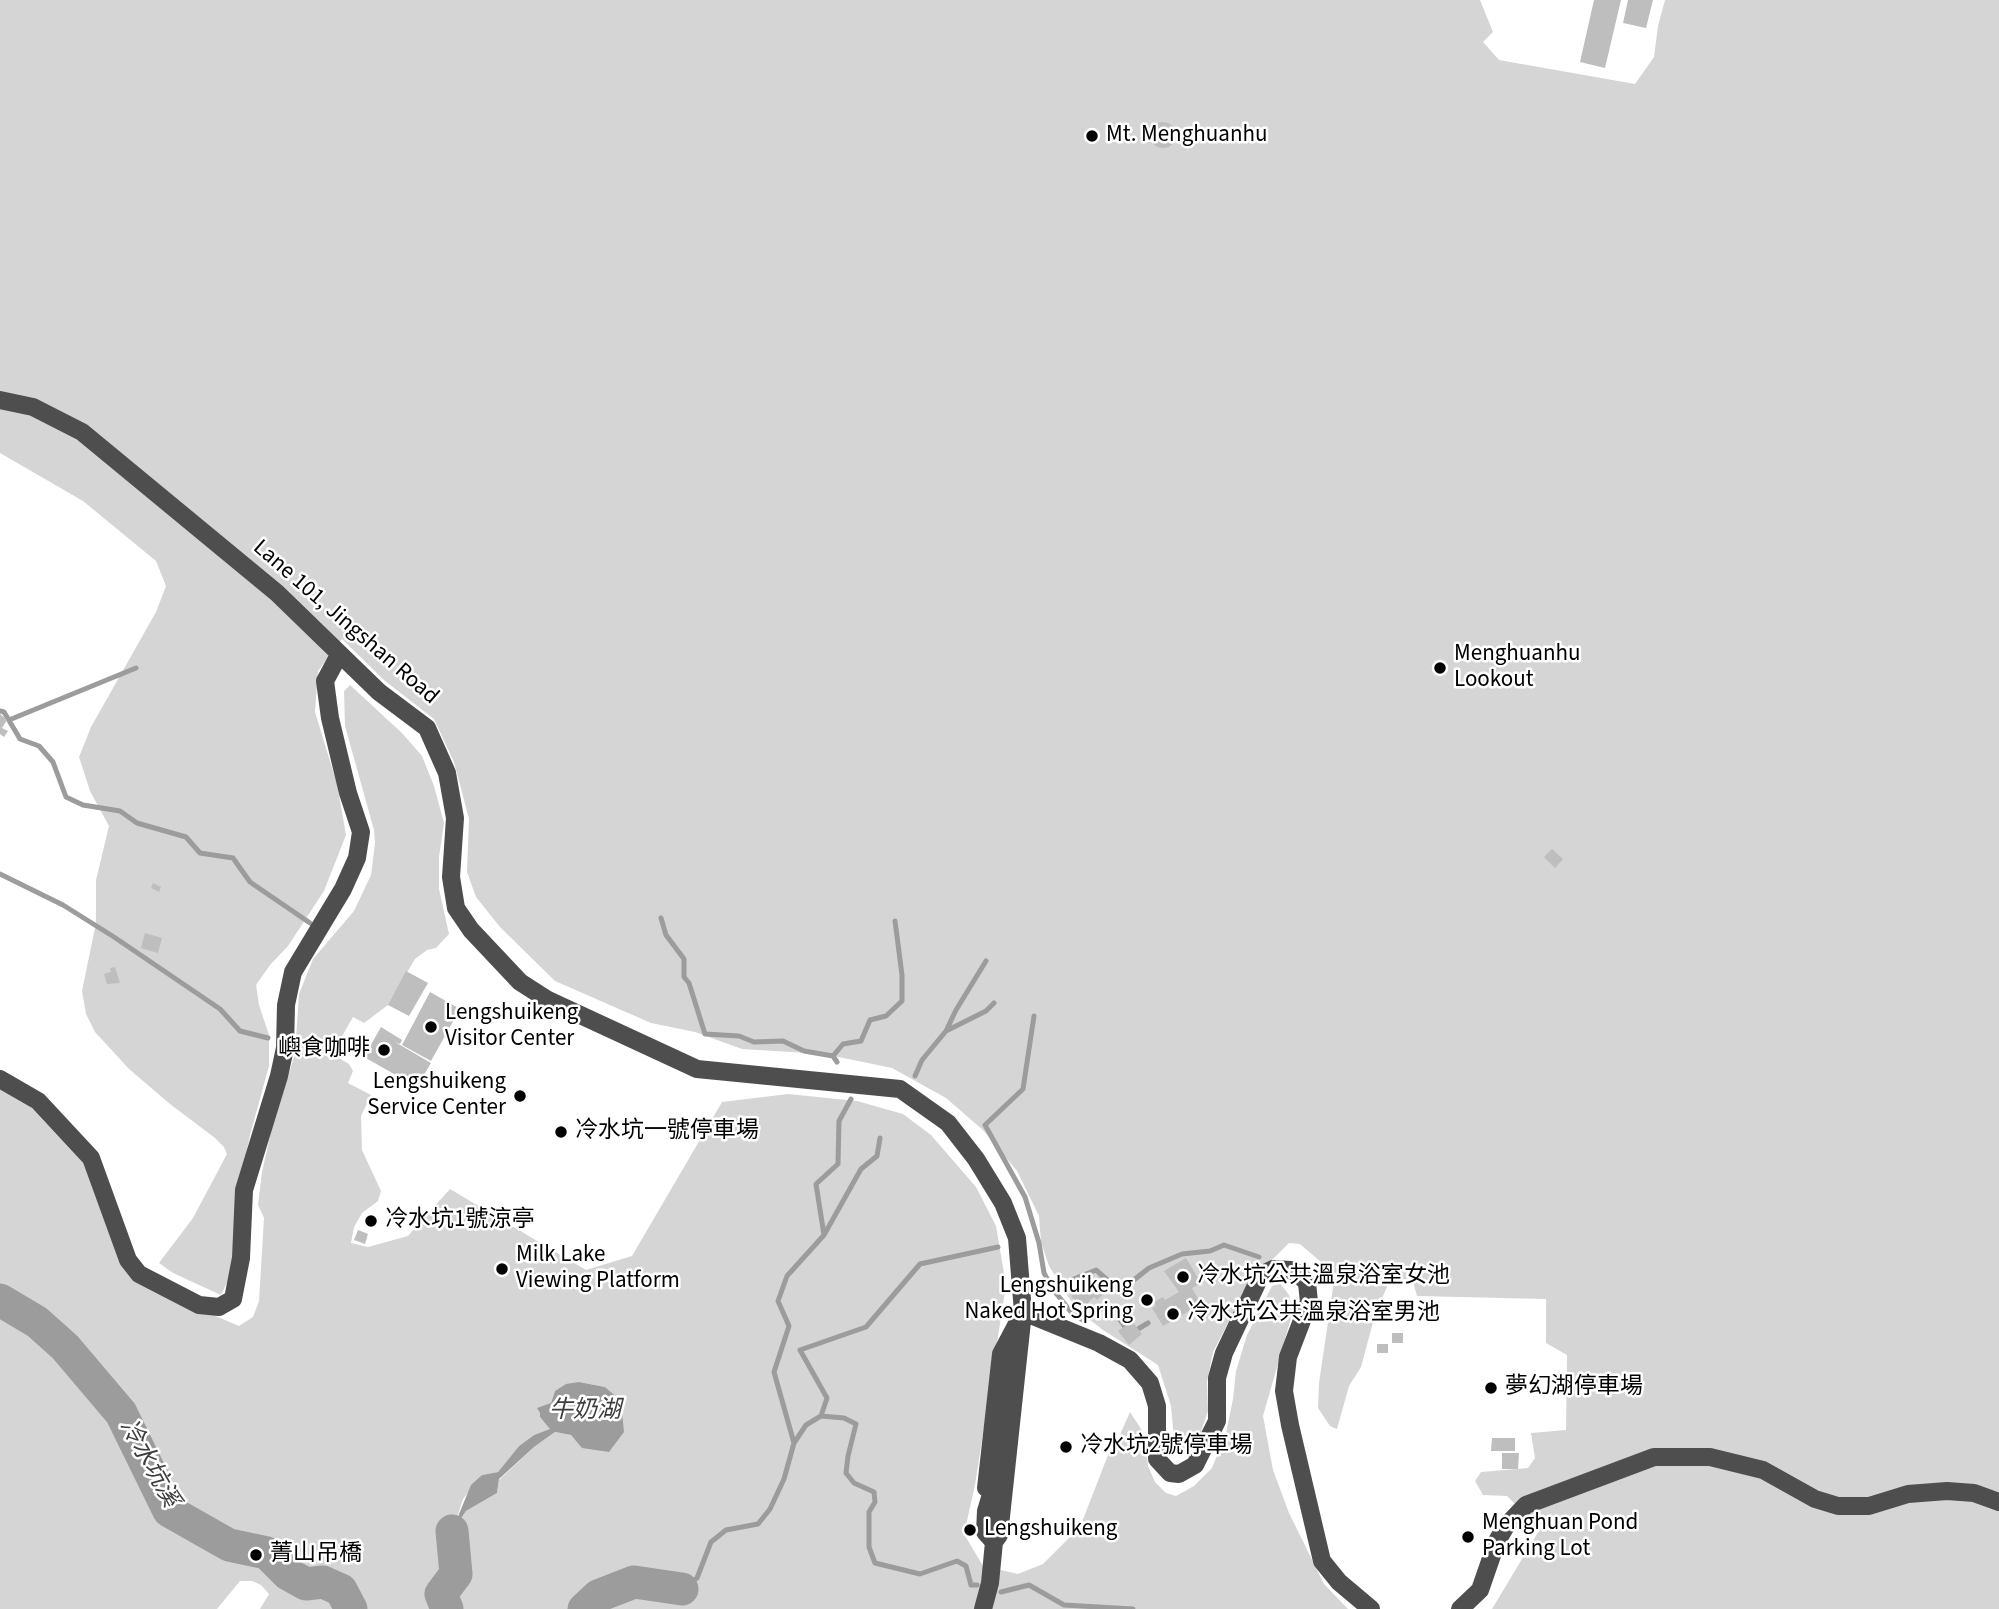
<!DOCTYPE html>
<meta charset="utf-8">
<style>
body{margin:0}
canvas{display:block;background:#fff}
</style>
<canvas width="1999" height="1609"></canvas>
<script>
const context = document.querySelector('canvas').getContext('2d');
context.lineJoin = 'round';
function fillPath(path, color) { context.fillStyle = color; context.fill(path, 'evenodd'); }
const poly = rows => new Path2D(rows.map(r => 'M' + r).join(''));
function trace(path, color, width, dash) { context.strokeStyle = color; context.lineWidth = width; context.lineCap = dash ? 'butt' : 'round'; context.setLineDash(dash || []); context.stroke(path); }
function write(font, color, halo, rows, align = 'center') {
  context.font = font + ' "Source Sans 3","Noto Sans TC",sans-serif'; context.lineWidth = 5; context.setLineDash([]); context.textBaseline = 'middle'; context.strokeStyle = halo; context.fillStyle = color; for (const [text, x, y, turn = 0] of rows) {
    context.save(); context.translate(x, y); context.rotate((+turn || 0) * Math.PI / 180); context.textAlign = isNaN(turn) ? turn : align; if (halo) context.strokeText(text, 0, 0); context.fillText(text, 0, 0); context.restore();
  }
}
fillPath(poly([
 [0,0,1480,0,1493,32,1483,42,1499,60,1635,84,1654,57,1658,26,1665,0,1999,0,1999,1609,1492,1609,1540,1529,1507,1496,1483,1495,1475,1481,1481,1472,1528,1468,1535,1458,1531,1433,1566,1430,1567,1355,1546,1343,1546,1299,1417,1296,1412,1278,1389,1282,1375,1315,1361,1367,1349,1386,1337,1429,1330,1426,1318,1408,1319,1383,1335,1274,1300,1244,1289,1243,1270,1262,1248,1288,1229,1321,1213,1352,1207,1382,1208,1411,1200,1434,1191,1451,1181,1455,1175,1449,1171,1406,1158,1365,1103,1330,1076,1309,1049,1266,1041,1242,1039,1216,1017,1171,984,1131,946,1098,892,1068,824,1054,742,1049,695,1032,651,1023,555,981,500,927,476,897,467,872,469,819,454,762,434,719,385,681,342,639,318,671,315,712,337,784,346,835,324,891,288,946,270,965,256,985,259,1005,269,1035,269,1066,250,1135,238,1193,232,1272,221,1295,173,1273,159,1263,193,1218,227,1154,224,1147,215,1138,170,1104,129,1069,95,1032,86,1014,82,991,96,923,96,880,109,826,90,791,79,757,91,727,156,612,166,586,156,561,83,501,0,453],
 [350,685,402,733,422,756,434,786,444,823,439,857,439,889,449,934,436,948,427,950,415,959,388,1005,364,1023,353,1017,332,1054,349,1064,353,1071,348,1083,371,1095,361,1116,362,1150,381,1191,378,1201,362,1213,354,1227,351,1243,368,1247,408,1236,450,1189,586,1270,632,1256,722,1102,788,1094,857,1101,903,1114,931,1135,976,1187,996,1226,1006,1285,975,1485,964,1534,983,1566,1018,1574,1043,1564,1080,1527,1110,1450,1116,1444,1130,1412,1145,1435,1148,1466,1155,1482,1166,1493,1176,1496,1194,1486,1212,1468,1226,1433,1233,1399,1236,1371,1247,1335,1272,1286,1280,1283,1289,1295,1293,1311,1263,1416,1273,1470,1289,1513,1324,1584,1348,1609,260,1609,269,1594,261,1585,252,1581,240,1581,217,1609,0,1609,0,1088,24,1100,90,1170,150,1288,239,1326,253,1317,259,1301,264,1218,258,1205,262,1172,272,1127,295,1054,299,994,313,959,354,911,371,875,375,843,374,830,345,726,344,691],
 [579,1382,605,1387,618,1399,612,1407,615,1414,583,1448,571,1435,555,1432,534,1447,499,1480,497,1493,466,1511,454,1527,463,1499,482,1475,498,1472,519,1446,534,1435,551,1429,540,1417,540,1413,551,1403,555,1391]
]), '#d5d5d5');
fillPath(poly([
 [579,1382,605,1387,619,1399,613,1407,615,1414,622,1413,624,1432,609,1452,582,1448,571,1435,555,1432,534,1447,499,1479,497,1493,466,1511,452,1531,471,1485,482,1475,498,1472,519,1446,534,1435,550,1429,540,1417,540,1413,537,1408,551,1403,555,1391,566,1384]
]), '#9c9c9c');
trace(poly([
 [0,711,4,712,20,739,39,746,53,762,66,797,83,805,120,811,137,823,186,837,200,853,233,858,250,882,310,923],
 [9,720,136,668],
 [0,874,63,905,114,937,220,1009,240,1031,268,1038],
 [661,918,666,935,684,959,684,977,689,983,705,1034,739,1036,754,1042,783,1041,804,1051,833,1056,837,1062],
 [1034,1016,1023,1089,985,1125,1025,1197,1039,1243,1044,1273,1052,1288,1071,1312,1084,1321,1103,1308,1111,1307,1130,1334,1148,1323],
 [946,1031,986,1011,994,1003],
 [833,1056,843,1044,861,1041,870,1020,886,1016,902,1001,902,975,895,921],
 [915,1076,922,1060,946,1031,956,1010,986,961],
 [824,1235,816,1184,838,1164,839,1121,851,1099],
 [1052,1288,1096,1270,1120,1291,1149,1268,1182,1254,1210,1251,1224,1245,1259,1257],
 [821,1416,827,1398,800,1350,866,1327,920,1264,998,1247],
 [794,1443,774,1372,789,1326,778,1301,787,1276,824,1235,861,1169,877,1156,880,1138],
 [682,1589,697,1578,711,1542,726,1530,758,1524,770,1509,784,1479,794,1443,806,1425,821,1416,844,1418,856,1424,848,1456,846,1473,854,1483,874,1492,875,1502,869,1512,869,1547,875,1563,920,1574,957,1561,966,1566,971,1585,977,1585],
 [1001,1592,1029,1585,1064,1605,1133,1609]
]), '#9c9c9c', 5);
trace(poly([
 [0,1300,37,1322,65,1347,121,1413,169,1511,229,1545,267,1553,288,1574,306,1584,323,1582,341,1590,351,1609],
 [447,1609,441,1594,456,1574,452,1531],
 [584,1609,598,1596,634,1582,682,1589]
]), '#9c9c9c', 33);
fillPath(poly([
 [1594,0,1621,0,1605,68,1580,62],
 [1628,0,1653,0,1646,28,1623,23],
 '1150 135a13 13 0 1 1 26 0a13 13 0 1 1-26 0Z',
 [0,714,7,720,2,728,8,731,4,737,0,734],
 [1552,849,1563,859,1555,868,1544,857],
 [153,883,161,887,159,892,151,888],
 [145,933,162,938,158,953,141,948],
 [115,967,120,983,107,984,104,974,111,972,110,968],
 [406,971,428,983,409,1016,388,1005],
 [430,992,460,1009,431,1061,402,1045],
 [381,1027,402,1040,400,1044,395,1042,431,1063,417,1087,364,1057],
 [367,1214,378,1217,375,1227,364,1224],
 [358,1230,368,1234,365,1244,354,1240],
 [1186,1258,1201,1283,1192,1288,1201,1304,1163,1326,1152,1308,1156,1306,1154,1302,1163,1297,1165,1300,1179,1292,1164,1271],
 [1098,1276,1110,1288,1097,1300,1094,1297,1082,1308,1071,1296,1084,1284,1086,1286],
 [1132,1321,1142,1334,1129,1345,1118,1331],
 [1392,1333,1403,1333,1403,1343,1392,1343],
 [1377,1344,1388,1344,1388,1353,1377,1353],
 [1492,1438,1515,1438,1515,1451,1491,1451],
 [1502,1453,1519,1453,1518,1469,1502,1469]
]), '#bebebe');
trace(poly([
 [0,400,33,407,82,432,277,593,379,692,427,728,447,773,455,818,451,877,456,908,471,930,520,982,548,1000,697,1069,900,1089,948,1123,976,1159,1003,1203,1017,1238,1023,1312,999,1535,994,1542,990,1583,983,1609],
 [0,1079,38,1101,91,1158,128,1260,139,1274,199,1305,219,1307,233,1299,241,1258,244,1190,279,1076,285,1048,286,1005,293,972,343,889,357,858,361,832,348,793,330,718,325,681,339,655],
 [1023,1312,1099,1343,1130,1360,1150,1383,1157,1406,1157,1459,1170,1473,1179,1474,1195,1465,1217,1421,1217,1378,1224,1353,1261,1275,1273,1269,1291,1270,1299,1274,1307,1283,1309,1302,1288,1357,1284,1391,1290,1425,1322,1561,1339,1582,1371,1609],
 [986,1488,1001,1354,1020,1318],
 [994,1542,985,1532,986,1511,998,1471],
 [1460,1609,1480,1590,1497,1541,1506,1526,1526,1505,1654,1457,1710,1457,1763,1470,1815,1499,1838,1506,1869,1506,1908,1494,1947,1491,1974,1493,1999,1502]
]), '#4e4e4e', 18);
for (const [x, y, r, color] of [
 [1092,136,7,"#000"],
 [1440,668,7,"#000"],
 [431,1027,7,"#000"],
 [384,1050,7,"#000"],
 [520,1096,7,"#000"],
 [561,1132,7,"#000"],
 [371,1221,7,"#000"],
 [502,1269,7,"#000"],
 [1183,1277,7,"#000"],
 [1147,1300,7,"#000"],
 [1173,1314,7,"#000"],
 [1491,1388,7,"#000"],
 [1066,1447,7,"#000"],
 [970,1530,7,"#000"],
 [1468,1537,7,"#000"],
 [256,1555,7,"#000"]
]) { const dot = new Path2D(); dot.arc(x, y, r, 0, 2 * Math.PI); context.fillStyle = color; context.fill(dot); trace(dot, '#fff', 2.5); }
write('23px', '#000', '#fff', [
 ["Mt. Menghuanhu",1106,136],
 ["Menghuanhu",1454,655],
 ["Lookout",1454,681],
 ["Lengshuikeng",445,1014],
 ["Visitor Center",445,1040],
 ["嶼食咖啡",370,1050,"right"],
 ["Lengshuikeng",506,1083,"right"],
 ["Service Center",506,1109,"right"],
 ["冷水坑一號停車場",575,1132],
 ["冷水坑1號涼亭",385,1221],
 ["Milk Lake",516,1256],
 ["Viewing Platform",516,1282],
 ["冷水坑公共溫泉浴室女池",1197,1277],
 ["Lengshuikeng",1133,1287,"right"],
 ["Naked Hot Spring",1133,1313,"right"],
 ["冷水坑公共溫泉浴室男池",1187,1314],
 ["夢幻湖停車場",1505,1388],
 ["冷水坑2號停車場",1080,1447],
 ["Menghuan Pond",1482,1524],
 ["Parking Lot",1482,1550],
 ["Lengshuikeng",984,1530],
 ["菁山吊橋",270,1555]
], 'left');
write('23px', '#000', '#fff', [
 ["Lane 101, Jingshan Road",345,623,41]
]);
write('italic 24px', '#3d3d3d', '#fff', [
 ["牛奶湖",585,1412],
 ["冷水坑溪",148,1464,61]
]);
</script>
